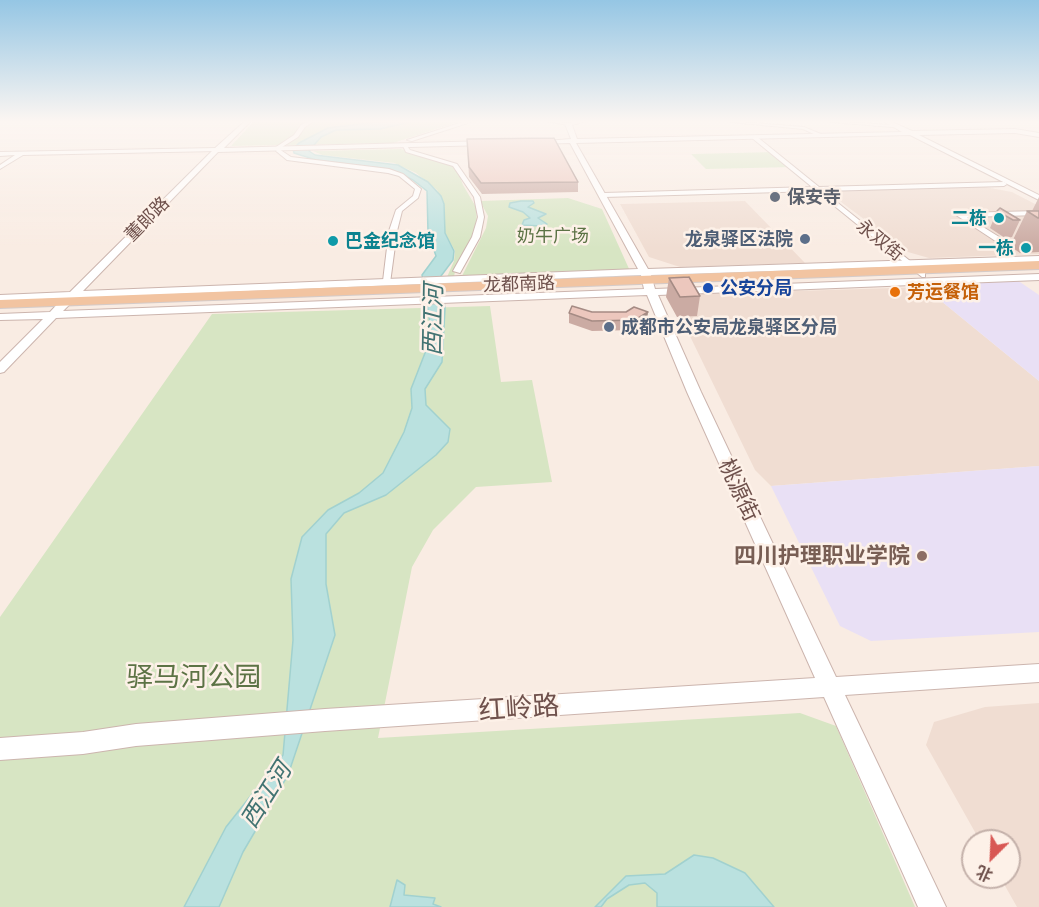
<!DOCTYPE html>
<meta charset="utf-8">
<style>
body{margin:0}
#map{position:relative;width:1039px;height:907px;overflow:hidden;background:#f9ece3;font-family:"Exo 2","Noto Sans SC",sans-serif}
canvas{display:block}
.north{position:absolute;left:961px;top:829px;width:60px;height:60px;box-sizing:border-box;background:#fdf1e8;border:2px solid #c4b1aa;border-radius:50%;rotate:204deg;font-size:16px;font-weight:700;line-height:24px;text-align:center;color:#6f514c}
.north::after{content:'';display:block;margin:auto;width:21px;height:27px;background:#d85854;clip-path:polygon(50% 0,100% 100%,50% 72%,0 100%)}
</style>
<div id="map">
<canvas width="1039" height="907"></canvas>
<div class="north">北</div>
</div>
<script>
const context = document.querySelector('canvas').getContext('2d');
context.lineJoin = 'round';
function fillPath(path, color) { context.fillStyle = color; context.fill(path, 'evenodd'); }
const poly = rows => new Path2D(rows.map(r => 'M' + r).join(''));
function trace(path, color, width, dash) { context.strokeStyle = color; context.lineWidth = width; context.lineCap = dash ? 'butt' : 'round'; context.setLineDash(dash || []); context.stroke(path); }
function write(font, color, halo, rows, align = 'center') {
  context.font = font + ' "Exo 2","Noto Sans SC",sans-serif'; context.lineWidth = 5; context.setLineDash([]); context.textBaseline = 'middle'; context.strokeStyle = halo; context.fillStyle = color; for (const [text, x, y, turn = 0] of rows) {
    context.save(); context.translate(x, y); context.rotate((+turn || 0) * Math.PI / 180); context.textAlign = isNaN(turn) ? turn : align; if (halo) context.strokeText(text, 0, 0); context.fillText(text, 0, 0); context.restore();
  }
}
fillPath(poly([
 [985,187,1012,192,1039,206,1039,254,929,258,908,252,829,193,837,191],
 [745,201,805,263,680,267,649,257,620,204],
 [924,287,1039,381,1039,466,771,486,755,470,670,295],
 [1039,703,1039,907,1017,907,1000,877,1009,877,1009,841,980,841,926,745,934,722,985,707]
]), '#f0ddd2');
fillPath(poly([
 [1017,280,1039,295,1039,381,924,287],
 [1039,466,1039,632,871,641,840,626,771,486]
]), '#e9e0f5');
fillPath(poly([
 [254,121,461,121,393,143,231,146],
 [401,149,445,161,458,171,463,185,476,207,477,223,467,249,456,266,454,277,447,277,454,261,455,251,445,233,444,204,437,190,416,173,394,163,322,155,313,151],
 [774,152,793,167,706,169,691,154],
 [568,198,602,209,630,271,462,276,486,228,488,216,480,201],
 [490,306,501,382,532,380,552,482,476,487,433,530,412,567,378,738,800,713,836,726,915,907,0,907,0,617,212,314]
]), '#d7e5c3');
const water = poly([
 [385,121,414,121,380,129,336,130,321,137,309,151,315,155,398,165,428,182,441,196,444,204,445,233,454,251,453,260,441,276,445,309,442,362,425,389,426,405,450,429,448,442,436,455,386,495,344,513,326,534,326,584,335,635,288,775,243,852,219,907,184,907,226,827,283,755,293,640,291,579,302,537,328,510,359,493,383,473,404,432,412,408,411,389,432,335,422,275,436,256,428,233,427,191,413,180,389,169,316,160,294,153,293,149,299,143,328,128,385,121],
 [521,201,533,201,534,203,528,207,546,214,538,218,547,224,541,226,522,225,524,220,530,218,523,212,509,207,510,203,521,201],
 [694,855,713,858,745,873,774,907,657,907,657,893,645,883,629,885,607,899,601,907,595,907,626,876,665,874,694,855],
 [397,880,405,885,404,895,435,898,433,904,441,907,390,907,397,880]
]);
fillPath(water, '#bae1df');
trace(water, '#a1d1cf', 1.5);
const minor = poly([
 [309,121,314,121,305,127,298,137,279,149,291,157,389,169,403,174,421,189,418,198,402,211,397,231,390,283,383,281,389,231,396,210,413,196,415,189,399,176,388,173,287,160,276,151,278,148,276,147,294,135,301,125,309,121],
 [546,121,555,121,570,124,568,125,546,121],
 [729,121,804,127,823,135,818,136,803,129,731,122,729,121],
 [829,121,892,125,894,126,892,127,831,122,829,121],
 [752,136,756,136,819,187,1004,182,1007,184,1004,186,823,191,925,273,925,277,922,277,816,191,604,197,601,195,604,193,812,187,752,138,752,136],
 [403,146,407,146,410,150,457,164,480,197,484,217,480,237,460,273,453,271,472,237,478,217,474,197,453,166,406,152,403,146],
 [216,148,218,151,23,155,0,169,0,165,15,155,0,156,0,152,216,148],
 [1039,211,1039,215,967,217,1004,240,1030,239,1036,228,1039,228,1039,237,1033,243,1000,244,956,215,959,213,1039,211]
]);
const tertiary = poly([
 [245,121,251,121,224,148,488,141,491,143,488,145,218,152,83,291,638,269,570,143,536,144,533,142,571,139,565,124,576,121,587,121,572,125,577,139,902,132,883,121,890,121,912,131,1015,129,1039,133,1039,137,1015,133,919,135,1039,195,1039,200,910,135,576,143,648,269,1039,256,1039,262,651,275,655,289,1039,274,1039,280,658,295,701,392,836,677,1039,664,1039,682,845,695,946,907,918,907,824,697,325,731,136,746,83,754,0,760,0,738,83,732,136,724,325,709,815,678,687,392,647,295,56,318,4,372,0,373,0,362,43,319,0,320,0,314,50,312,63,298,0,301,0,295,70,292,214,149,245,121],
 [641,275,644,289,63,311,76,298,641,275],
 [466,121,474,121,412,141,407,140,466,121]
]);
const primary = poly([
 [1039,261,1039,269,0,308,0,300,1039,261]
]);
trace(minor, '#ccb5ae', 2);
trace(tertiary, '#ccb5ae', 2);
trace(primary, '#d4cbc9', 2);
fillPath(minor, '#fff');
fillPath(tertiary, '#fff');
fillPath(primary, '#f2c4a1');
fillPath(poly([
 [467,139,578,182,578,192,482,194,469,177],
 [1039,197,1039,252,1020,253,1010,246,1027,211,1032,211],
 [997,211,1020,220,1012,237,1005,238,990,228],
 [669,278,700,296,697,316,677,317,666,297],
 [592,312,647,322,634,330,592,331,569,323,569,313]
]), '#cbaba3');
fillPath(poly([
 [648,312,647,322,634,330,635,320]
]), '#a58b84');
const building = poly([
 [554,138,578,182,481,183,469,167,467,139,554,138],
 [1000,208,1020,220,1013,220,997,211,1000,208],
 [1027,211,1039,211,1039,218,1038,218,1027,211],
 [689,277,700,296,680,297,669,278,689,277],
 [572,306,592,312,626,312,634,307,648,312,635,320,592,321,569,313,572,306]
]);
fillPath(building, '#ecc7bd');
trace(building, '#a58b84', 1.5);
const sky = context.createLinearGradient(0, 0, 0, 248);
sky.addColorStop(0, '#95c6e4');
sky.addColorStop(0.49, '#fcf6f2');
sky.addColorStop(1, '#fcf6f200');
context.fillStyle = sky;
context.fillRect(0, 0, 1039, 248);
for (const [x, y, r, color] of [
 [775,197,6,"#6b7280"],
 [999,218,6,"#0f9aa8"],
 [805,239,6,"#5c6f8a"],
 [333,241,6,"#0f9aa8"],
 [1026,248,6,"#0f9aa8"],
 [708,288,6,"#1a4fb4"],
 [895,292,6,"#e8710a"],
 [609,327,6,"#5c6f8a"],
 [922,556,6,"#8d6e63"]
]) { const dot = new Path2D(); dot.arc(x, y, r, 0, 2 * Math.PI); context.fillStyle = color; context.fill(dot); trace(dot, '#fdf1e8', 2); }
write('bold 18px', '#5b616d', '#fdf1e8', [
 ["保安寺",787,197]
], 'left');
write('bold 18px', '#0d838f', '#fdf1e8', [
 ["二栋",987,218],
 ["巴金纪念馆",345,241,"left"],
 ["一栋",1014,248]
], 'right');
write('18px', '#6f514c', '#fdf1e8', [
 ["董郞路",147,219,-45],
 ["永双街",880,240,39],
 ["龙都南路",519,284,-2]
]);
write('18px', '#5c7345', '#fdf1e8', [
 ["奶牛广场",553,236]
]);
write('bold 18px', '#4e5e75', '#fdf1e8', [
 ["龙泉驿区法院",793,239],
 ["成都市公安局龙泉驿区分局",621,327,"left"]
], 'right');
write('bold 18px', '#164399', '#fdf1e8', [
 ["公安分局",720,288]
], 'left');
write('bold 18px', '#c56008', '#fdf1e8', [
 ["芳运餐馆",907,292]
], 'left');
write('22px', '#6f514c', '#fdf1e8', [
 ["桃源街",739,490,65]
]);
write('bold 22px', '#785e54', '#fdf1e8', [
 ["四川护理职业学院",910,556]
], 'right');
write('italic 24px', '#427372', '#fdf1e8', [
 ["西江河",433,320,-89],
 ["西江河",266,795,-58]
]);
write('27px', '#5c7345', '#fdf1e8', [
 ["驿马河公园",194,677]
]);
write('27px', '#6f514c', '#fdf1e8', [
 ["红岭路",519,708,-4]
]);
</script>
